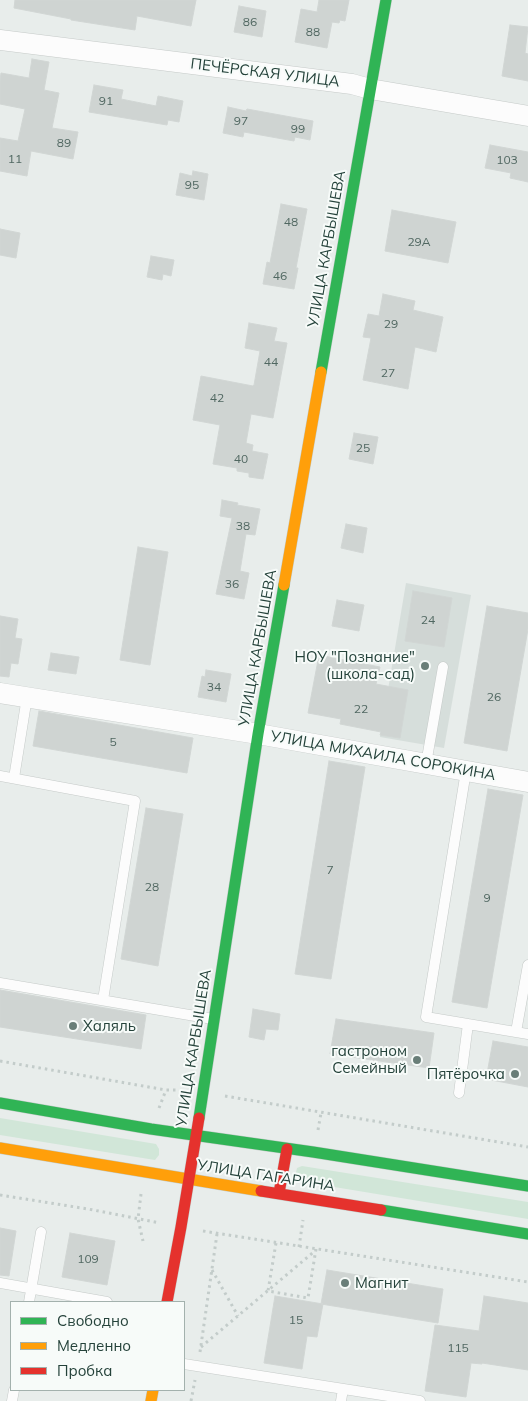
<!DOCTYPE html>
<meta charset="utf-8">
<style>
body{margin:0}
#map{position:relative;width:528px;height:1401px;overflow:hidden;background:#e8edeb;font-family:Mulish,sans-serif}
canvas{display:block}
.legend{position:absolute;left:10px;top:1301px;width:175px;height:90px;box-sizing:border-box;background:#f7fbf9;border:1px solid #a3b1ad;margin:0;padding:6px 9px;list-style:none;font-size:15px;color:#24423a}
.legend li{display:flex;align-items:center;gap:10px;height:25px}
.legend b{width:25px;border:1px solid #a3b1ad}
</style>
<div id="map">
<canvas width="528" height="1401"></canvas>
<ul class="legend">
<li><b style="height:6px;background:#30b455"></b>Свободно</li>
<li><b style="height:6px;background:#ff9f0a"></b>Медленно</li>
<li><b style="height:6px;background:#e5322d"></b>Пробка</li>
</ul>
</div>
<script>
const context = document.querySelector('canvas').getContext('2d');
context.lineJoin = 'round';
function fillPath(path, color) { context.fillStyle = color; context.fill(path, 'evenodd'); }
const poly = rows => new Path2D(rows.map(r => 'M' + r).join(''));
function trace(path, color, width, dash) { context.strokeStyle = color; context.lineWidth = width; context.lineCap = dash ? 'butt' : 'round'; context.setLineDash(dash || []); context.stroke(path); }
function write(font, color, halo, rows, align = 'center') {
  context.font = font + ' Mulish,sans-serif'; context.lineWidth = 4; context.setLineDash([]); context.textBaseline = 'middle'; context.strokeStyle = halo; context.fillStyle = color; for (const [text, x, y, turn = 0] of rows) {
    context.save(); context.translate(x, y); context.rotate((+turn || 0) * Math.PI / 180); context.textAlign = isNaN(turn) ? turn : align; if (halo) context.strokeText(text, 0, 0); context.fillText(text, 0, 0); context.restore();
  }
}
fillPath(poly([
 [406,583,471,595,444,748,380,737]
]), '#d6dedb');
fillPath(poly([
 [0,1118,156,1144,159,1149,159,1155,155,1160,0,1135],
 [302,1166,528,1202,528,1219,298,1181,295,1177,297,1168]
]), '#d1e6d8');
const building = poly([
 [15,0,196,0,191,26,137,16,135,30,71,20,71,19,14,8,15,0],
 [319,0,349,0,345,21,340,20,339,23,332,22,327,48,295,42,301,9,317,12,319,0],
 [239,6,266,11,262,37,234,32,239,6],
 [510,25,528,27,525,53,528,54,528,81,502,76,510,25],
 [32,59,49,62,44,90,59,93,52,128,78,132,73,159,31,151,27,176,0,171,0,138,18,141,25,109,0,104,0,81,1,73,29,78,32,59],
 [94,85,123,90,121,99,156,106,158,96,183,101,179,122,168,120,167,125,89,112,94,85],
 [228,107,246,111,247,109,313,121,310,140,295,137,294,141,244,132,243,137,223,133,228,107],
 [490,145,528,152,528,182,510,178,511,173,485,168,490,145],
 [193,171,208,174,204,200,176,195,180,173,192,176,193,171],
 [281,204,307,209,296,268,298,268,294,289,263,284,267,262,270,263,281,204],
 [392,210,456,222,448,263,385,251,392,210],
 [0,229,20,233,16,258,0,255,0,229],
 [151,256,174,260,171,276,163,274,162,280,147,277,151,256],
 [383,294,415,301,413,310,443,317,436,352,415,347,408,389,363,380,371,338,363,337,368,314,379,316,383,294],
 [249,323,277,328,274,341,287,343,273,418,251,414,246,443,253,445,252,451,268,454,263,479,249,477,249,473,237,471,237,468,213,464,220,425,193,420,201,376,253,386,254,385,260,351,245,348,249,323],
 [354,433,378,437,373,464,349,459,354,433],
 [222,500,238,503,237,505,260,509,255,535,246,534,240,571,249,573,244,599,216,594,232,518,220,516,222,500],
 [346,524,367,528,363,553,341,548,346,524],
 [138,547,168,552,150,665,120,660,138,547],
 [413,591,452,598,444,647,405,641,413,591],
 [337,600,364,605,359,631,332,626,337,600],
 [487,606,528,613,528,629,507,751,464,743,487,606],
 [0,616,18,619,15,638,22,639,18,664,11,663,9,677,0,676,0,616],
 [51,653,79,657,76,674,48,670,51,653],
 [319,655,380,667,376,684,408,690,400,738,380,735,381,732,340,724,341,719,308,713,319,655],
 [206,670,231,674,226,702,198,697,202,676,205,677,206,670],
 [39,711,193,738,187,773,33,746,39,711],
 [329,761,365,767,331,979,295,974,329,761],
 [488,789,523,795,487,1008,452,1002,488,789],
 [146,808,183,814,158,966,121,959,146,808],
 [0,990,146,1015,141,1049,0,1027,0,990],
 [253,1009,280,1014,278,1030,266,1029,264,1040,249,1037,253,1009],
 [336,1019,434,1033,429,1068,330,1054,336,1019],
 [493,1041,528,1047,528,1087,486,1079,493,1041],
 [0,1228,16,1231,9,1276,0,1275,0,1228],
 [70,1233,115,1241,107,1285,62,1277,70,1233],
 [327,1270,443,1289,438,1323,321,1304,327,1270],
 [275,1296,323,1304,317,1337,307,1336,302,1369,264,1363,275,1296],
 [484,1296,528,1303,528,1370,482,1363,482,1364,471,1363,466,1397,425,1391,435,1325,479,1331,484,1296]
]);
fillPath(building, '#cfd4d2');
trace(building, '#d1d6d4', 1);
const lane = poly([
 [426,764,443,667],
 [466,771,426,1017,528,1034],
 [0,776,135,801,103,1000],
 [14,778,27,697],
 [0,983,213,1019],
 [516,1032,528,965],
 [459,1093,468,1024],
 [0,1283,107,1302],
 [29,1302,41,1232],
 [184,1364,420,1401],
 [12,1401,14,1390],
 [341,1401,343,1389]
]);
const street = poly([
 [0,40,352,84,370,89,528,116],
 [0,693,258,734,528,782]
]);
const fast = poly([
 [321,372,386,0],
 [0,1103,151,1129,313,1152,528,1186],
 [199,1118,258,734,284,585],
 [381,1210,528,1234]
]);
const slow = poly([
 [284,585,321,372],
 [0,1148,261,1191],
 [151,1401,153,1390]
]);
const jam = poly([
 [261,1191,381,1210],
 [279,1193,287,1149],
 [167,1302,181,1227,199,1118]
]);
trace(lane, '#c5cac8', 11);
trace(street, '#c5cac8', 21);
trace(fast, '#c3cbc8', 12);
trace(slow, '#c3cbc8', 12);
trace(jam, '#c3cbc8', 12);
trace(poly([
 [0,1061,166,1090,179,1090],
 [225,1096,528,1147],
 [159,1108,166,1090],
 [318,1130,321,1113],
 [141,1194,138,1219,143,1241],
 [0,1195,88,1209,160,1223],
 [203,1231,528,1282],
 [276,1243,268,1291,308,1298,316,1249],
 [299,1247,303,1220],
 [212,1270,238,1316],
 [201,1347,316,1250],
 [200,1352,217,1234],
 [191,1401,195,1380]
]), '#c3ccca', 3, [2.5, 4]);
trace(lane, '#fcfcfc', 10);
trace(street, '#fcfcfc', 20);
trace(fast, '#30b455', 11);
trace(slow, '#ff9f0a', 11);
trace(jam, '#e5322d', 11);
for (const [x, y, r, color] of [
 [425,666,5,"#697e78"],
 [73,1026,5,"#697e78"],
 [417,1060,5,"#697e78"],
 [515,1074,5,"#697e78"],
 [345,1283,5,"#697e78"]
]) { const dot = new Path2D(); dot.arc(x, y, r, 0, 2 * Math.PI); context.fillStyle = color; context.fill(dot); trace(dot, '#f7fbf9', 2); }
write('12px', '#506761', null, [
 ["86",250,22],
 ["88",313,32],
 ["91",106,101],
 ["97",241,121],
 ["99",298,129],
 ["89",64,143],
 ["11",15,159],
 ["103",507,160],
 ["95",192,185],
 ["48",291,222],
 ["29А",419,242],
 ["46",280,276],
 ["29",391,324],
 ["44",271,362],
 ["27",388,373],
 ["42",217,398],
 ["25",363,448],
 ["40",241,459],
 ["38",243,526],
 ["36",232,584],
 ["24",428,620],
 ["34",214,687],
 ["26",494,697],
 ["22",361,709],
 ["5",113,742],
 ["7",330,870],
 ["28",152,887],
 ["9",487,898],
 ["109",88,1259],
 ["15",296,1320],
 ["115",458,1348]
]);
write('15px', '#24423a', '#f7fbf9', [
 ["ПЕЧЁРСКАЯ УЛИЦА",265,73,7],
 ["УЛИЦА КАРБЫШЕВА",327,249,-80],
 ["УЛИЦА КАРБЫШЕВА",258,648,-80],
 ["УЛИЦА МИХАИЛА СОРОКИНА",383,756,10],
 ["УЛИЦА КАРБЫШЕВА",194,1048,-81],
 ["УЛИЦА ГАГАРИНА",266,1176,9]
]);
write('15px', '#24423a', '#f7fbf9', [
 ["НОУ \"Познание\"",415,657],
 ["(школа-сад)",415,674],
 ["Халяль",83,1026,"left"],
 ["гастроном",407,1051],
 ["Семейный",407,1068],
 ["Пятёрочка",505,1074],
 ["Магнит",355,1283,"left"]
], 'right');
</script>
